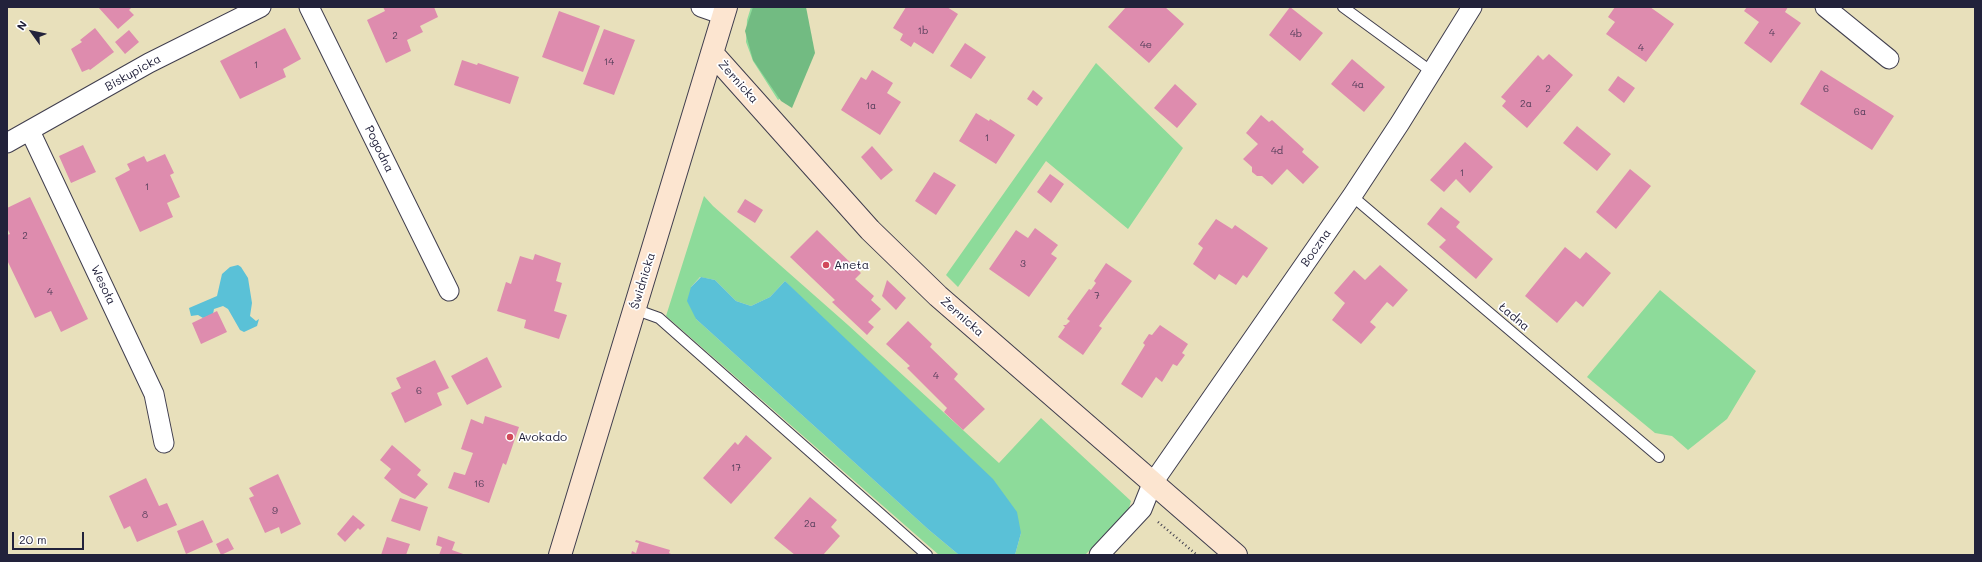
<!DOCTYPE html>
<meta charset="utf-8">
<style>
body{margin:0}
#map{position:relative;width:1982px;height:562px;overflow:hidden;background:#e8e0bb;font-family:Mali,sans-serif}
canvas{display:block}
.frame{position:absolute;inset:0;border:8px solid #22223b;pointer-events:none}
.north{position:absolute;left:12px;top:12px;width:40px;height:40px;-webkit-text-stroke:3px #fff;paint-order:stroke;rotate:303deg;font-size:11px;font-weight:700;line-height:16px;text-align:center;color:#22223b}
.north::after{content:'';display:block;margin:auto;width:14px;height:18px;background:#22223b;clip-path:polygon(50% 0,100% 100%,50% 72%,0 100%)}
.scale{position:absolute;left:12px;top:532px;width:72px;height:18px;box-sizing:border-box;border:2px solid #22223b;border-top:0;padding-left:5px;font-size:12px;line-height:14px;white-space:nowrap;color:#22223b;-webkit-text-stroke:3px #fff;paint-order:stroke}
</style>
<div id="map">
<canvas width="1982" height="562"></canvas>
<div class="frame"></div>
<div class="north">N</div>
<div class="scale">20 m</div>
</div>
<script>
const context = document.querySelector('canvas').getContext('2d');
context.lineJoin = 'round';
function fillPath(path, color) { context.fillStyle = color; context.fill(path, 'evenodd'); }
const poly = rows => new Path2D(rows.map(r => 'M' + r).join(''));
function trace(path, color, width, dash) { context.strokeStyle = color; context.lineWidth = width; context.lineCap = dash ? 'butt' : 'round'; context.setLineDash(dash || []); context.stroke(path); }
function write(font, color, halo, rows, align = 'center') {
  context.font = font + ' Mali,sans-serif'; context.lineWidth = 3.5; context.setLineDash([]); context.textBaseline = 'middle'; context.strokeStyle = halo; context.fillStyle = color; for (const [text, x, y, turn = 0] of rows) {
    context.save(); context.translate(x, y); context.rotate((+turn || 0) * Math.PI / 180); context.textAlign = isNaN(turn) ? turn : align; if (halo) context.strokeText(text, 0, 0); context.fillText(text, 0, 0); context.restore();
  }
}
fillPath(poly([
 [751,7,773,7,782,97,778,100,753,61,746,42,747,20],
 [1096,63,1183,148,1128,229,1046,161,958,287,946,275],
 [704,196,713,206,848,325,999,463,1041,418,1131,501,1128,512,1085,555,1015,555,1021,533,785,281,770,297,751,306,736,301,715,280,700,277,691,287,696,319,929,530,959,555,939,555,666,316],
 [1660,290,1756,371,1727,419,1688,450,1672,436,1655,433,1587,377]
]), '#8ddb9a');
fillPath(poly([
 [753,7,806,7,815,53,792,108,781,101,753,60,745,31]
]), '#72bb82');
fillPath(poly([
 [238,265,241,267,248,278,252,303,250,316,256,321,259,319,257,326,244,332,240,330,228,309,223,306,214,309,213,314,203,318,198,315,191,316,189,308,217,296,222,274,230,267],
 [701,277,715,280,736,301,751,306,770,297,785,281,993,479,1017,512,1021,533,1015,555,959,555,929,530,696,319,687,301,691,287]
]), '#5ac1d7');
fillPath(poly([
 [98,7,132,7,129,10,134,15,118,29],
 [383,7,434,7,438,17,420,26,423,32,407,40,411,51,386,63,367,20,385,11],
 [906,7,947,7,958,14,933,54,914,42,911,47,900,40,903,34,893,28],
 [1126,7,1165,7,1184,24,1149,63,1108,27],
 [1290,7,1323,33,1300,61,1269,35],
 [1615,7,1650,7,1674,24,1646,62,1606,34,1615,22,1608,17],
 [1747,7,1788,7,1785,12,1801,23,1771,63,1744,43,1759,22,1744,11],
 [559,11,600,26,583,72,542,57],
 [95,28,114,52,90,70,89,69,82,72,71,49,82,42,80,40],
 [285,28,301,59,283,69,286,77,240,99,220,61],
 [604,29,635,40,614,95,583,84],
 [129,30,139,42,125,54,115,42],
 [965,43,986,57,971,79,950,66],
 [1549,54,1573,75,1527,128,1502,106,1506,101,1501,97,1538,55,1543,60],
 [1352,59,1385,87,1364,112,1331,84],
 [462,60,477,65,478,63,519,77,510,104,454,85],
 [872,70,893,83,887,93,901,102,880,135,841,110,861,77,866,80],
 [1821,70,1894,116,1872,150,1800,104],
 [1618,76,1635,88,1624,103,1608,90],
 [1175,84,1197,104,1177,128,1154,108],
 [1033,90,1043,98,1037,106,1027,99],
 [976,113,989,121,990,119,1015,135,996,164,959,141],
 [1261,115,1269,122,1272,120,1304,149,1302,152,1319,167,1303,184,1287,169,1272,185,1262,176,1257,176,1252,172,1252,167,1243,159,1258,144,1246,133],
 [1577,126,1611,154,1597,171,1563,143],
 [1465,142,1493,167,1470,193,1456,179,1444,192,1430,180],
 [83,145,96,172,71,183,59,156],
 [872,146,893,170,881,180,861,157],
 [165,154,174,173,170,175,180,197,167,203,173,217,140,232,115,178,130,170,127,164,144,156,147,162],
 [1630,169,1651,186,1616,229,1596,212],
 [934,172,956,185,936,215,915,201],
 [1050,174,1064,184,1051,203,1037,192],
 [30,197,88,319,61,332,51,311,35,318,7,260,7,235,10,234,7,228,7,208],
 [745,199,763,210,755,223,737,212],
 [1441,207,1460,222,1456,227,1493,259,1476,279,1439,247,1446,240,1427,224],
 [1216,219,1232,229,1235,225,1268,248,1247,278,1243,275,1236,285,1219,274,1215,280,1193,264,1203,248,1198,244],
 [1035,228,1058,245,1051,254,1057,258,1029,297,989,269,1016,230,1028,238],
 [817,230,861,273,855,279,874,296,871,300,881,309,868,322,874,327,867,335,832,302,835,300,790,257],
 [1565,247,1580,259,1586,252,1611,273,1583,307,1576,301,1557,323,1525,296],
 [535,254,561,263,556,281,562,283,554,311,567,315,559,339,524,328,526,320,497,311,506,282,511,284,520,256,533,260],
 [1106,263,1132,281,1099,326,1102,328,1083,355,1058,337,1065,327,1063,325,1066,325,1070,321,1067,319,1089,289,1091,290,1096,283,1094,281],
 [1380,265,1408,290,1393,307,1387,302,1370,322,1376,327,1361,344,1332,320,1345,303,1334,293,1354,270,1365,280],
 [887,280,906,298,896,310,882,296],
 [217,311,227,332,201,344,192,323],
 [908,321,932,344,930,347,958,374,954,379,985,409,963,430,944,412,947,408,907,368,910,366,886,344],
 [1160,325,1188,344,1182,353,1185,355,1177,366,1173,364,1162,382,1156,377,1142,398,1121,384,1145,345,1143,343,1149,334,1152,335],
 [487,357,502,387,467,405,451,376],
 [435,360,449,388,437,393,442,405,405,423,391,393,401,388,396,378],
 [485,416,519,427,506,465,503,463,489,503,448,488,454,472,465,475,473,453,461,449,471,419,483,424],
 [746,435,772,458,731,504,703,478,735,442,738,445],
 [392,445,421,470,417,475,428,484,415,499,402,493,384,478,391,469,380,460],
 [278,474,301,524,281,534,279,527,265,533,249,498,254,496,249,488],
 [146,478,159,506,167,503,177,525,137,542,130,526,124,529,109,496],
 [810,497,837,520,831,527,840,536,823,555,795,555,774,538],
 [400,498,428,507,420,531,391,521],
 [353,515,365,525,360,530,358,528,345,542,337,534],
 [203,520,213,542,186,554,177,531],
 [438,536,455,542,452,550,466,555,439,555,442,547,436,545],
 [387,537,410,544,406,555,381,555],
 [228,538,234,549,221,555,216,544],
 [636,540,670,550,669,553,673,555,631,555,632,551,636,553,639,543,635,542]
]), '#de8cae');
const lane = poly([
 [1343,7,1432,72],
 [1352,196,1659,457],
 [634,309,659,318,927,555]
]);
const street = poly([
 [309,7,449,291],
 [701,7,724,15],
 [1825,7,1889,59],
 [30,131,154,394,164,443],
 [7,143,149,63,261,7],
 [1099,555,1142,509,1152,484,1352,196,1400,123,1472,7]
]);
const secondary = poly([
 [712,53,870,230,938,296,1236,555],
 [560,555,726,7]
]);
trace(lane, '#403e4e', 12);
trace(street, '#403e4e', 21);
trace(secondary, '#403e4e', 24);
trace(poly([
 [1158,522,1197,555]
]), '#403e4e', 2.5, [1, 3]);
trace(lane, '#fff', 10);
trace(street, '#fff', 19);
trace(secondary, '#fce5d0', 22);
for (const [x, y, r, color] of [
 [826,265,4,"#d1495b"],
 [510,437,4,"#d1495b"]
]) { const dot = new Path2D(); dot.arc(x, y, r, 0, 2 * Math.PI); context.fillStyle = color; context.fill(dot); trace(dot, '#fff', 1.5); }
write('10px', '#513c58', null, [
 ["1b",923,31],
 ["4",1772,33],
 ["4b",1296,34],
 ["2",395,36],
 ["4e",1146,45],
 ["4",1641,48],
 ["14",609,62],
 ["1",256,65],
 ["4a",1358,85],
 ["2",1548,89],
 ["6",1826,89],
 ["2a",1526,104],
 ["1a",871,106],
 ["6a",1860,112],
 ["1",987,138],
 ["4d",1277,151],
 ["1",1462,173],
 ["1",147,187],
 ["2",25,236],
 ["3",1023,264],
 ["4",50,292],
 ["7",1097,296],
 ["4",936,376],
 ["6",419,391],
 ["17",736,468],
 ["16",479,484],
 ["9",275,511],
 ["8",145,515],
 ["2a",810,524]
]);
write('12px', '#22223b', '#fff', [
 ["Biskupicka",133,73,-29],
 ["Żernicka",738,82,48],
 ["Pogodna",379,149,64],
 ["Boczna",1316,248,-55],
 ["Świdnicka",643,281,-73],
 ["Wesoła",103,285,65],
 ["Żernicka",962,317,41],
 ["Ładna",1514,317,40]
]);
write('12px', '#22223b', '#fff', [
 ["Aneta",834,265],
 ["Avokado",518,437]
], 'left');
</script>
